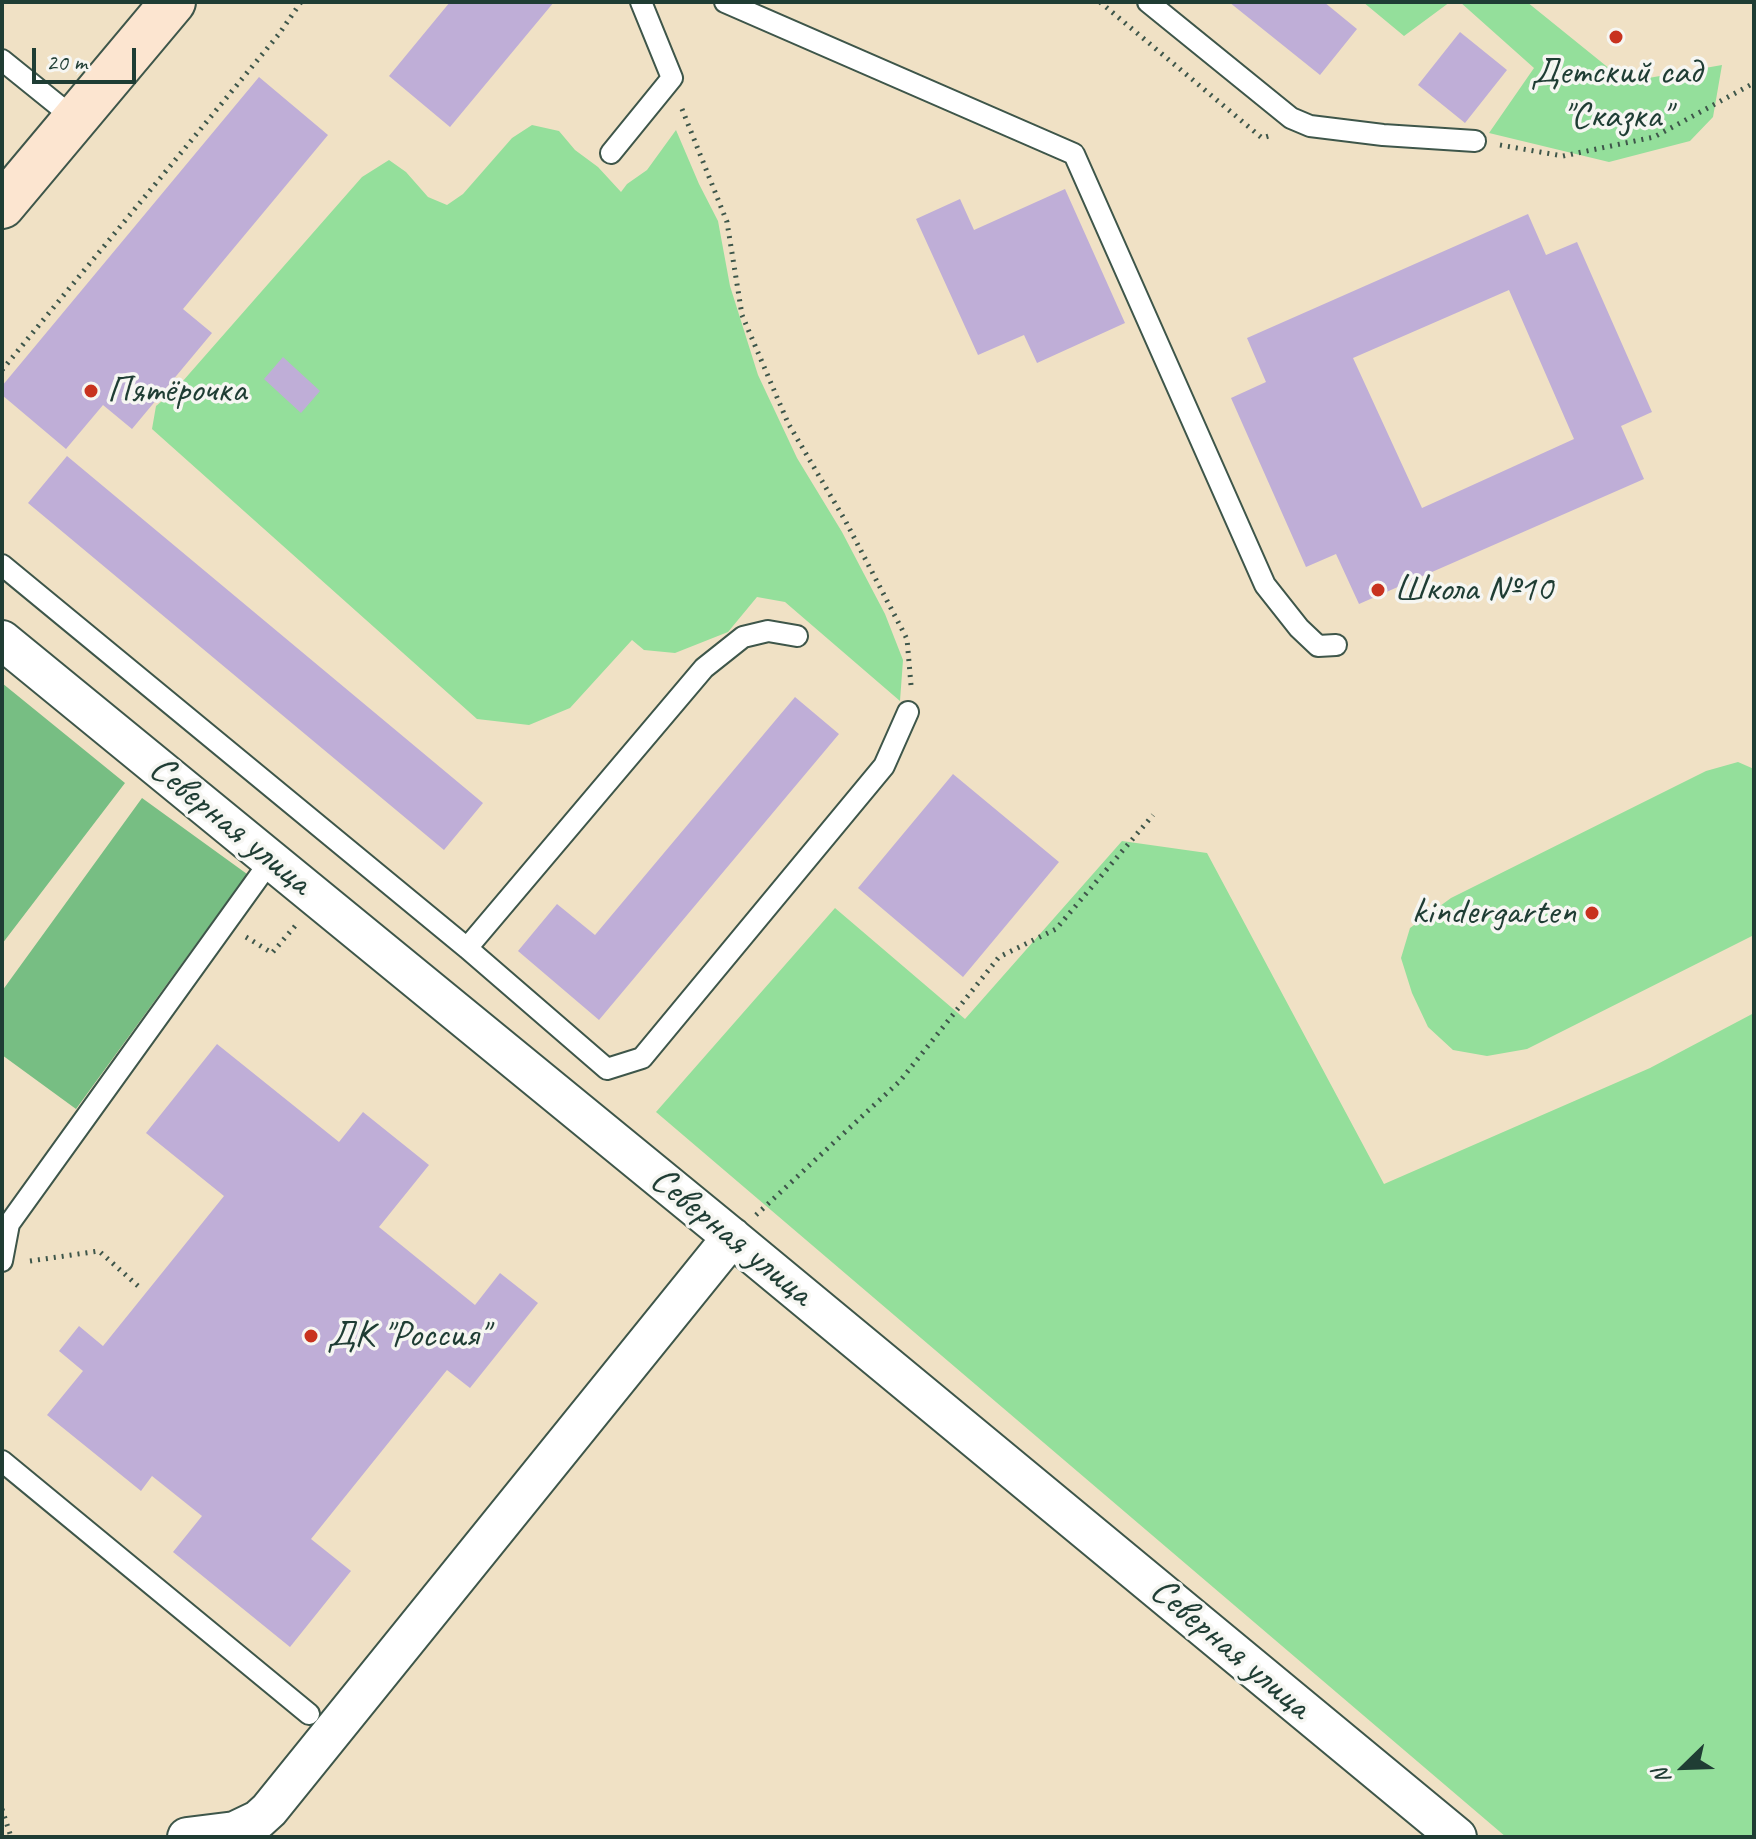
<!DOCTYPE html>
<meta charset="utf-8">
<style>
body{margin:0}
#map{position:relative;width:1756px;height:1839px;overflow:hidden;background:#f0e1c5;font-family:Caveat,sans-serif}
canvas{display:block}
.frame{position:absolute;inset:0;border:4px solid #1f3d34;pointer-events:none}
.north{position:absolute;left:1644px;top:1727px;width:80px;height:80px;-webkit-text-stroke:6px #f6f6f2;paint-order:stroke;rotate:247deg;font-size:22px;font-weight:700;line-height:32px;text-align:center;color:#1f3d34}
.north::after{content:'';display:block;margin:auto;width:28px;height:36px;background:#1f3d34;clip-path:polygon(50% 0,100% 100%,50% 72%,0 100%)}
.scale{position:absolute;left:32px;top:48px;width:104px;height:36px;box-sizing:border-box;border:4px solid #1f3d34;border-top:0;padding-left:10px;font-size:24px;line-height:28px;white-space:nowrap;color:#1f3d34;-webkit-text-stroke:6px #f6f6f2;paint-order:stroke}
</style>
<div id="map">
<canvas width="1756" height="1839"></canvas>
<div class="frame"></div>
<div class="north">N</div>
<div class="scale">20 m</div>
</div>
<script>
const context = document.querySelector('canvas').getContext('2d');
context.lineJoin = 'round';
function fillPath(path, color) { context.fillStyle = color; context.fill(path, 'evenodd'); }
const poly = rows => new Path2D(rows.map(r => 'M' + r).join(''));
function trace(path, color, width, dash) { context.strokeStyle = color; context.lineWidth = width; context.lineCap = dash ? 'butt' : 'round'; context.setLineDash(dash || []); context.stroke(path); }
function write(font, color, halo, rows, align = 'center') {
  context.font = font + ' Caveat,sans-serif'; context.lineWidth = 7; context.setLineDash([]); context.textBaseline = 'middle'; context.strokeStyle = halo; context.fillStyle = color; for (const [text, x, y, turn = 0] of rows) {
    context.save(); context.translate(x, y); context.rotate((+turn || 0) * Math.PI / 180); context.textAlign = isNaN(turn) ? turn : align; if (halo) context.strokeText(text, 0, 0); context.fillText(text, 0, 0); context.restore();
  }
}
fillPath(poly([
 [1363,2,1450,2,1404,36],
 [1460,2,1527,2,1626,82,1722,65,1713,117,1690,141,1609,162,1489,133,1534,68],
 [532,125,559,131,575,150,598,167,621,192,627,184,647,170,676,130,699,184,718,221,730,286,758,375,797,458,842,532,885,614,903,660,900,701,785,602,757,597,728,632,675,653,644,650,632,640,570,708,529,725,477,719,152,429,156,406,175,390,362,177,389,160,406,172,428,197,447,205,463,194,512,138],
 [1738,762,1754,769,1754,935,1527,1049,1487,1056,1453,1050,1428,1027,1412,993,1401,958,1410,928,1451,898,1706,771],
 [1122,841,1207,853,1384,1184,1650,1068,1754,1013,1754,1837,1506,1837,656,1112,835,908,965,1019]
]), '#94df9b');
fillPath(poly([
 [2,683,125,783,2,944],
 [142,798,247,874,76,1109,2,1055,2,991]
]), '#77be83');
fillPath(poly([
 [450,2,554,2,450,127,389,76],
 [1229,2,1324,2,1357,29,1320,75],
 [1460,32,1507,70,1465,123,1418,85],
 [259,77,328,135,183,309,212,333,132,429,103,405,66,449,2,395,2,386],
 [1065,189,1125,323,1037,363,1024,335,978,355,916,219,960,199,974,230],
 [1528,214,1546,255,1577,242,1652,412,1621,426,1644,479,1359,604,1336,554,1306,567,1231,398,1266,382,1247,338],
 [1509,290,1574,439,1422,508,1353,358],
 [283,357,320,391,301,413,264,379],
 [67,456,483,803,444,850,28,503],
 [795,697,839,734,599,1020,518,951,557,904,595,935],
 [953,774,1059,862,963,977,858,888],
 [217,1044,339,1142,363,1112,429,1165,379,1227,475,1305,500,1273,538,1303,470,1388,447,1370,311,1539,351,1571,290,1647,173,1552,202,1516,152,1476,141,1491,47,1415,83,1371,59,1351,79,1326,103,1346,224,1196,146,1133]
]), '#bfaed7');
const lane = poly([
 [725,2,1074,154,1265,585,1299,628,1318,646,1336,645],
 [1148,2,1291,118,1310,126,1383,135,1475,141],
 [2,60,75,119],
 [611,153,672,78,641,2],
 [2,565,467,948,607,1069,642,1058,884,766,908,712],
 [467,948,704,668,743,637,768,631,797,636],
 [2,1261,9,1224,271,860],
 [2,1461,309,1714]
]);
const street = poly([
 [2,640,729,1235,1457,1837],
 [187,1837,235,1831,258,1820,269,1810,732,1237]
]);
const secondary = poly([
 [2,206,173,2]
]);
trace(lane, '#3e564a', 24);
trace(street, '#3e564a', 42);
trace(secondary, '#3e564a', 48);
trace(poly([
 [1100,2,1262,138,1269,136],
 [682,109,727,222,742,315,788,423,846,522,907,639,911,685],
 [1500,145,1563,156,1654,137,1754,83],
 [2,370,279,34,301,2],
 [246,937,272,953,295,926],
 [756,1215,900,1081,999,957,1056,929,1153,815],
 [30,1261,99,1251,138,1286],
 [2,1809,11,1837]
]), '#3e564a', 5, [2, 6]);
trace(lane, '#fff', 20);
trace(street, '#fff', 38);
trace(secondary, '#fce5d0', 44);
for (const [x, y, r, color] of [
 [1616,37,8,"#c8321e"],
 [91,391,8,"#c8321e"],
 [1378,590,8,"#c8321e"],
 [1592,913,8,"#c8321e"],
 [311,1336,8,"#c8321e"]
]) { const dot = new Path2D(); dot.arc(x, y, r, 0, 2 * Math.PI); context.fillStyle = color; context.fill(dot); trace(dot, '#f6f6f2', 3); }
write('38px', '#1f3d34', '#f6f6f2', [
 ["Детский сад",1616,73,"center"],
 ["\"Сказка\"",1616,117,"center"],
 ["Пятёрочка",107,391],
 ["Школа №10",1394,590],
 ["kindergarten",1576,913,"right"],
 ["ДК \"Россия\"",327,1336]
], 'left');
write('38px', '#1f3d34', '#f6f6f2', [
 ["Северная улица",230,826,39],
 ["Северная улица",731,1237,39],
 ["Северная улица",1230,1649,40]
]);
</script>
